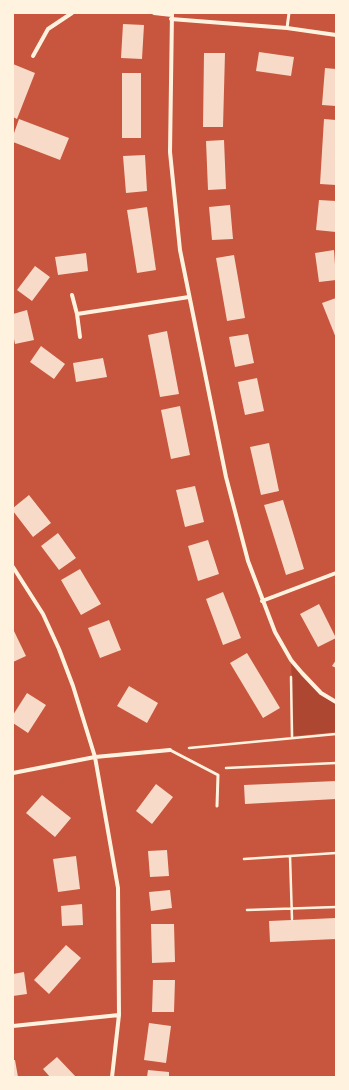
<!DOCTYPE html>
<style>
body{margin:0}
#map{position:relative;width:349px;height:1090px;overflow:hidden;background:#c8553d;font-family:Quicksand,sans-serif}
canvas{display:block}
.frame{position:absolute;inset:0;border:14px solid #fff3e0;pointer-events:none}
</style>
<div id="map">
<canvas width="349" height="1090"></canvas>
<div class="frame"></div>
</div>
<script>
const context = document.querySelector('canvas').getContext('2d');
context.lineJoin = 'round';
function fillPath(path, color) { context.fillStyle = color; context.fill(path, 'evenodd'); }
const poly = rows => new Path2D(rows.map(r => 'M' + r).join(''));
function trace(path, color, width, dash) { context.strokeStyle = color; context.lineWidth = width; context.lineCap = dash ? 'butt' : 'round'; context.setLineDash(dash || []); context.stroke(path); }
fillPath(poly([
 [291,660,321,693,336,702,336,732,294,736]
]), '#ae4732');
fillPath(poly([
 [123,24,144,25,142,59,121,58],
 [259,52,294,57,291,76,256,71],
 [204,53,225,53,223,127,203,127],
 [13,64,35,73,17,119,13,117],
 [325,68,336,69,336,106,322,105],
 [122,73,141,73,141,138,122,138],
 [19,119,69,138,60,160,13,142,13,136],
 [324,119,336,120,336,185,320,184],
 [224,140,226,189,208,190,206,141],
 [145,155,147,191,126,193,123,156],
 [319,200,336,201,336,232,316,230],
 [230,205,233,239,212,240,209,207],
 [147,207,156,270,137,273,127,210],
 [334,250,336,280,319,282,315,253],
 [86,253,88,271,58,275,55,257],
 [234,255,245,318,227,321,216,258],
 [35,266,50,277,32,301,17,290],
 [336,298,336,338,322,303],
 [27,310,34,340,15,344,13,334,13,314],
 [167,331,179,394,160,397,148,335],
 [248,334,254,363,235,367,229,337],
 [41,346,65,364,54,379,30,362],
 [103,358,107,377,76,382,73,363],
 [257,378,264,411,245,415,238,382],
 [180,406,190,455,171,459,161,410],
 [269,443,279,491,261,495,250,447],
 [195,486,204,522,185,527,176,490],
 [29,495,51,523,33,537,13,511,13,508],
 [283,500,304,569,286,575,264,505],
 [58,533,76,558,59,570,41,546],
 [208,540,219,574,198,581,188,546],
 [80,569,101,604,81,615,61,580],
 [223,592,241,638,223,645,206,599],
 [319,604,336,638,318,647,300,614],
 [109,620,121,650,100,658,88,628],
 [13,629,26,656,13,662],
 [247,653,280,708,263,718,230,663],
 [336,660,336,668,332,666],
 [129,686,158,703,147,723,117,706],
 [27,693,46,705,28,733,13,723,13,715],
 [336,781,336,799,245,804,244,785],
 [156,784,173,797,152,824,136,811],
 [42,795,71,818,55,837,26,813],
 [167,850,169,876,150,877,148,851],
 [76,856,80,889,58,892,53,859],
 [170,890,172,908,151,911,149,892],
 [82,904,83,925,62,926,61,906],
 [336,918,336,939,270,942,269,921],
 [151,924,174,924,175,962,152,963],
 [66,945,81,958,49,994,34,980],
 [24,972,27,994,13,996,13,974],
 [153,980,175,980,174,1012,152,1012],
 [149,1023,171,1026,166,1063,144,1060],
 [57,1057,76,1077,50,1077,43,1069],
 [13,1060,15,1060,18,1077,13,1077],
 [148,1070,169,1072,169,1077,147,1077]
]), '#f7dbc8');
trace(poly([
 [291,677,292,738],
 [189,748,336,734],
 [226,768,336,763],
 [290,856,292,919],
 [244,859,336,853],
 [247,910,336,907]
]), '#fff3e0', 2.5);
trace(poly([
 [287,28,289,13],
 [170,750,218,775,217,806]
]), '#fff3e0', 3);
trace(poly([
 [154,13,172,15],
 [172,13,170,152,180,250,226,477,248,561,275,632,291,660,302,673,321,693,336,702],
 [171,19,287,28,336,35],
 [33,56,48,29,72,13],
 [72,295,77,314,80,337],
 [77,314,189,297],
 [13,567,43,614,59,649,73,686,95,757,118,888,119,1015,112,1077],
 [262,601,336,573],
 [13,773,95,757,170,750],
 [13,1026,119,1015]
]), '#fff3e0', 4);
</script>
